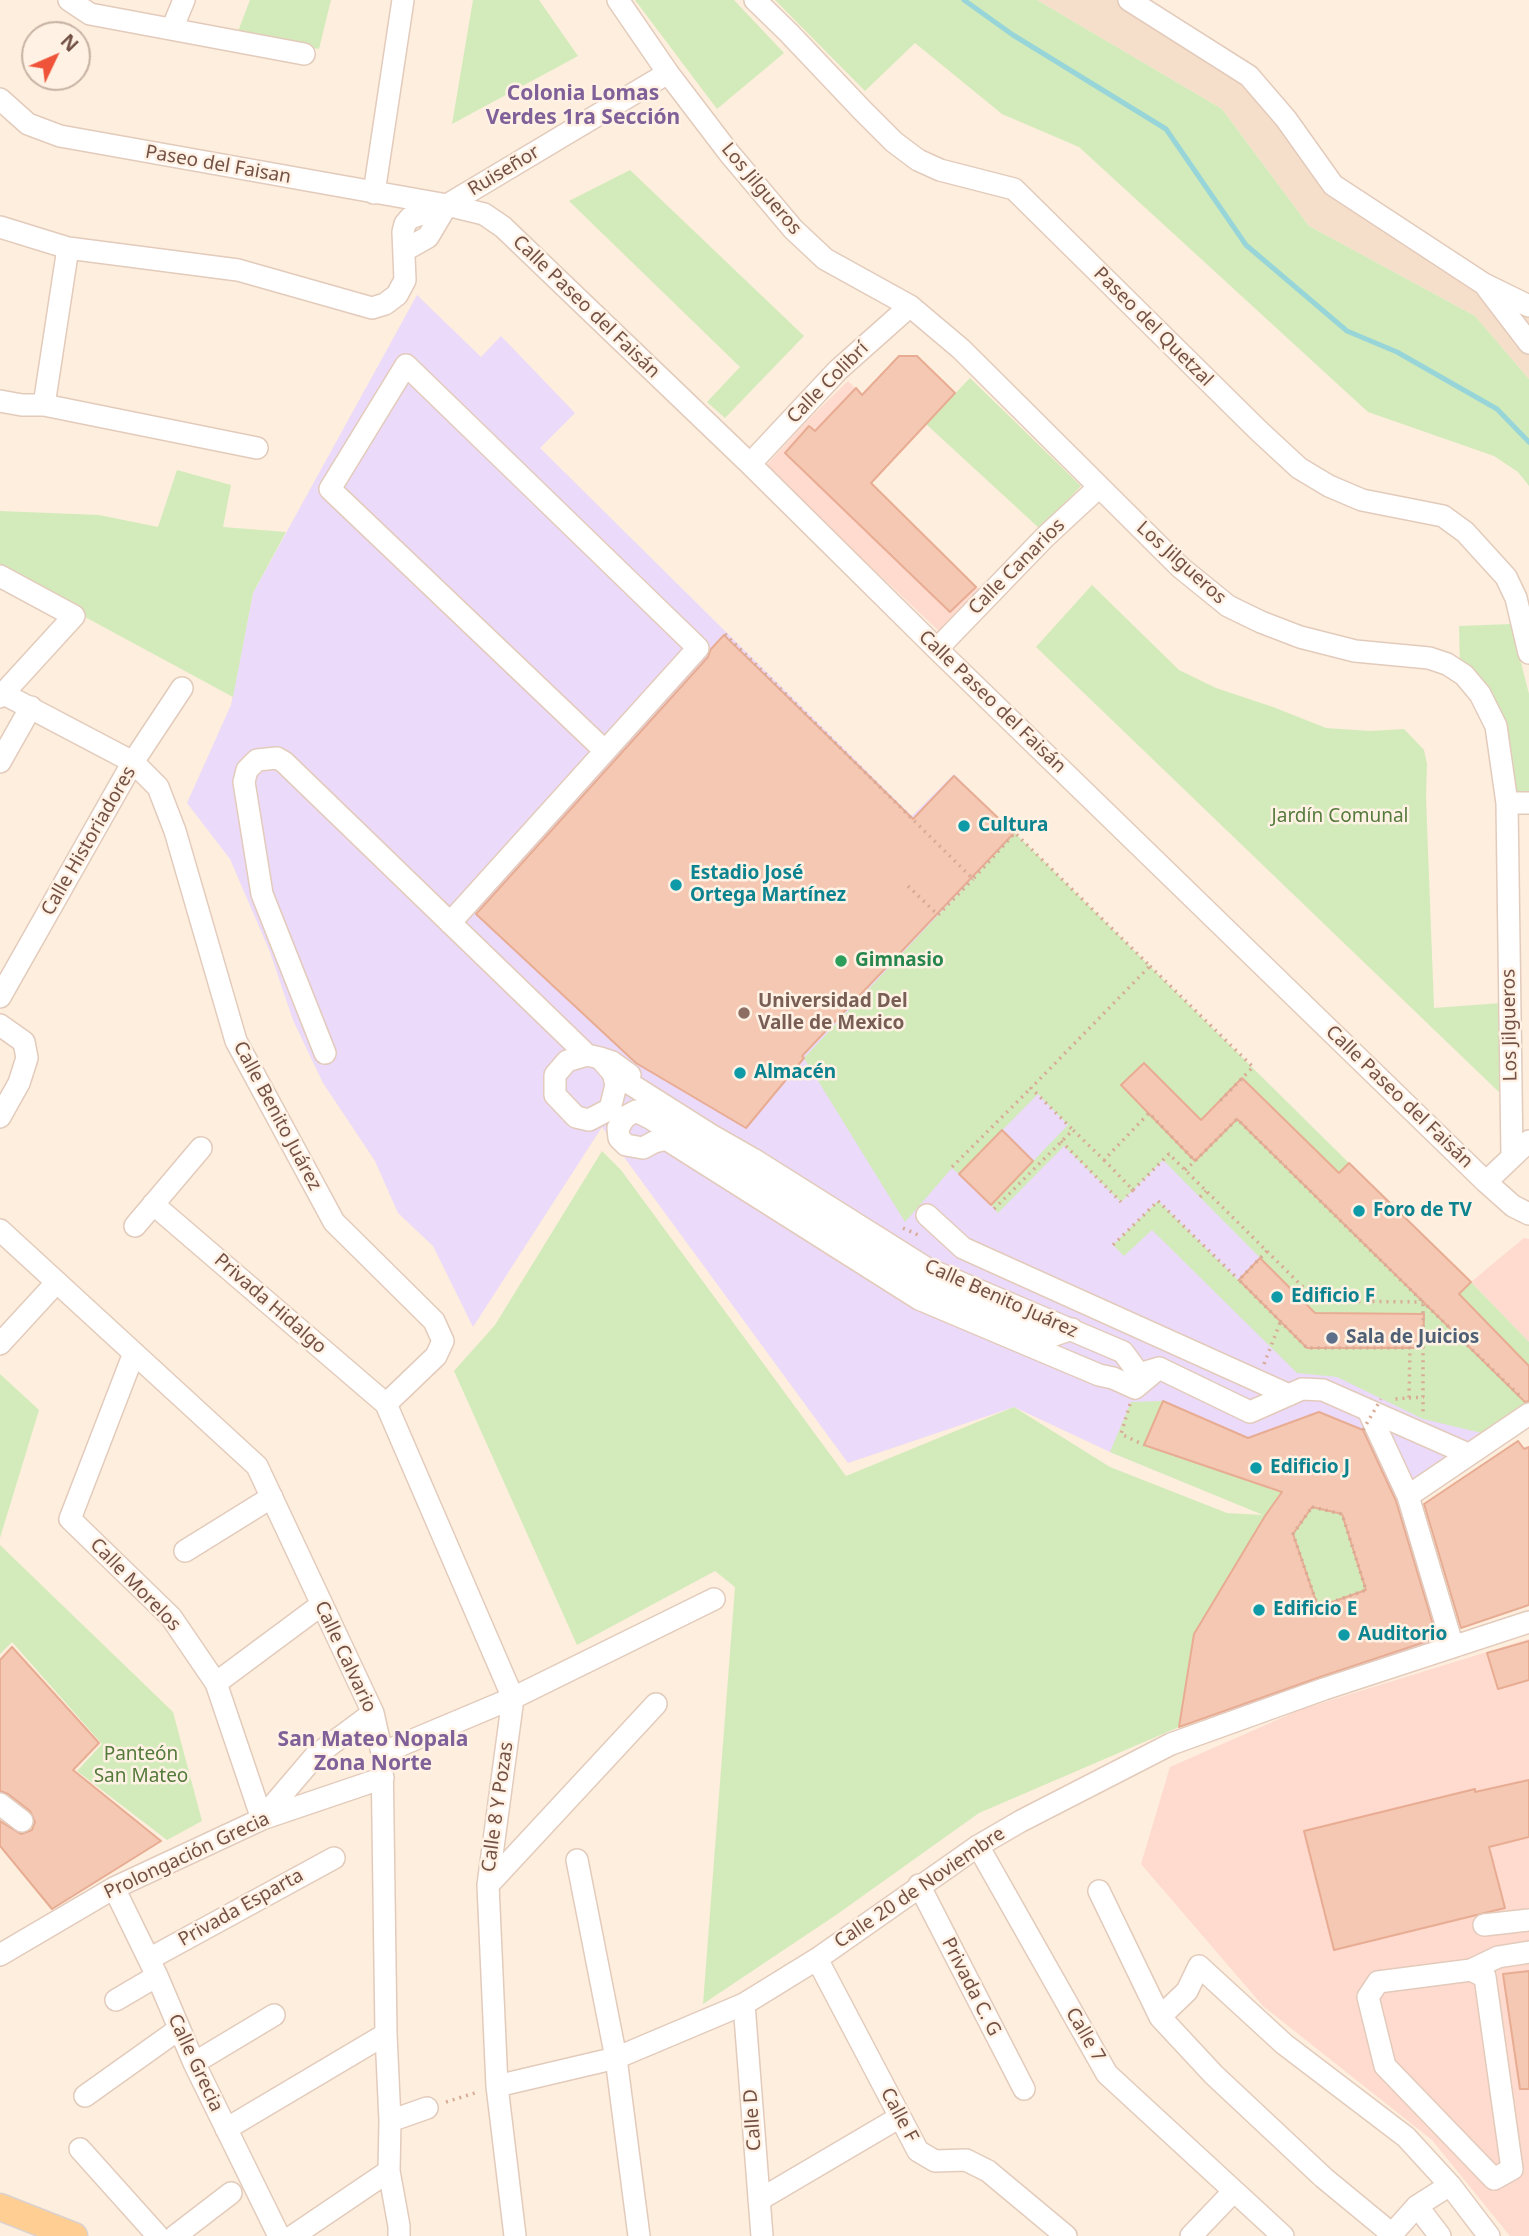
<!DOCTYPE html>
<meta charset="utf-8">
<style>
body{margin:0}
#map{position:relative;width:1529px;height:2236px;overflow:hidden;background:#fdeedd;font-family:"Noto Sans",sans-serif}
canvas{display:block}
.north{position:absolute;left:21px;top:21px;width:70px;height:70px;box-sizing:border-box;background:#fff2e4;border:2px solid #c7b2a4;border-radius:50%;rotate:46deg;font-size:19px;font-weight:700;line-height:28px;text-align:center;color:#745145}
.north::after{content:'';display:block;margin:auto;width:24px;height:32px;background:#ef533a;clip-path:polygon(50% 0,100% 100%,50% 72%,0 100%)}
</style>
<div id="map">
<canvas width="1529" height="2236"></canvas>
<div class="north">N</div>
</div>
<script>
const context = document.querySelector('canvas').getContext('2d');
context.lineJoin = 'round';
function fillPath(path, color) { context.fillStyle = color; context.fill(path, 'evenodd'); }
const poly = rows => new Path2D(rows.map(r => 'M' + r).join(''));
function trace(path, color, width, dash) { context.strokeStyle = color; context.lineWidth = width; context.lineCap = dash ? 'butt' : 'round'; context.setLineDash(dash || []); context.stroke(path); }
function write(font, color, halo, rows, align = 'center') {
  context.font = font + ' "Noto Sans",sans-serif'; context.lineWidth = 5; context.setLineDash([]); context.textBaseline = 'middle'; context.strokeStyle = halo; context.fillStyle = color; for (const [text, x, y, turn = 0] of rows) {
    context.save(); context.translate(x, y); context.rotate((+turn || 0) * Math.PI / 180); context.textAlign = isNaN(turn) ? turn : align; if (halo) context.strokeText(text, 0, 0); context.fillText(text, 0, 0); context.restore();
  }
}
fillPath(poly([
 [1037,0,1152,0,1256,68,1337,175,1529,299,1529,379,1475,316,1309,226,1222,109]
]), '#f5dfcb');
fillPath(poly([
 [848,381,908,442,871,483,982,592,942,634,765,467,806,422],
 [1524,1238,1529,1239,1529,1342,1471,1282],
 [1529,1639,1529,2236,1510,2236,1432,2140,1263,2006,1141,1864,1170,1767,1302,1709]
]), '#ffdacf');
fillPath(poly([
 [417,295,481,357,501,336,575,413,540,448,912,816,954,774,1529,1342,1529,1406,1404,1495,1447,1640,1179,1727,1265,1515,1110,1452,1014,1407,848,1463,602,1127,473,1327,433,1246,398,1213,375,1161,323,1083,293,1020,270,952,230,859,187,803,231,705,253,593]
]), '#ebdaf9');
fillPath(poly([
 [250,0,331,0,319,49,237,34],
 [473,0,539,0,578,56,452,124],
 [635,0,734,0,784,53,717,109],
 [775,0,1037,0,1222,109,1309,226,1475,316,1529,379,1529,486,1518,472,1494,456,1368,412,1079,147,1002,114,915,43,865,91],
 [630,170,804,336,725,418,707,402,740,367,569,201],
 [970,378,1081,486,1040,529,926,424],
 [177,470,231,485,223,527,286,532,253,593,233,697,0,571,0,511,99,515,158,527],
 [1092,585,1179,670,1216,688,1273,707,1326,728,1370,731,1404,729,1424,750,1427,764,1426,797,1434,1008,1501,1003,1502,1095,1036,647],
 [1511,624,1529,694,1529,792,1509,793,1504,750,1460,667,1459,626],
 [1015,833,1349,1163,1339,1173,1243,1078,1201,1120,1144,1063,1122,1086,1195,1160,1237,1119,1529,1406,1486,1434,1423,1419,1337,1377,1297,1373,1152,1230,1124,1256,1113,1245,1158,1201,1307,1348,1423,1348,1424,1314,1315,1313,1163,1160,1121,1202,1064,1146,998,1213,991,1205,1068,1125,1038,1094,959,1174,952,1168,905,1222,804,1058],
 [602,1151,621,1170,846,1476,1014,1407,1110,1467,1227,1513,1263,1515,1110,1452,1131,1402,1163,1401,1144,1445,1282,1492,1179,1727,979,1813,836,1915,703,2004,735,1587,715,1571,577,1645,454,1371,495,1325],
 [1471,1282,1529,1342,1529,1366,1459,1294],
 [0,1374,39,1410,0,1538],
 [1312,1507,1342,1514,1366,1590,1318,1607,1293,1534],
 [0,1545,173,1712,202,1821,167,1840,77,1771,102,1744,12,1642,0,1654]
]), '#d3ebbb');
trace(poly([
 [964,0,1013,35,1166,129,1246,245,1347,331,1397,352,1497,409,1529,442]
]), '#97d5d9', 5);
const building = poly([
 [899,356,917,356,955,393,871,483,976,587,950,612,785,453,809,426,815,431,856,388,862,395,899,356],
 [724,635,913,819,954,776,1014,833,802,1056,804,1058,746,1128,636,1063,476,914,708,657,711,649,724,635],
 [1144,1063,1201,1120,1242,1078,1339,1173,1349,1163,1471,1282,1459,1294,1529,1366,1529,1401,1525,1402,1237,1119,1195,1161,1121,1085,1144,1063],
 [1002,1130,1033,1161,991,1205,959,1174,1002,1130],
 [1260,1258,1315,1313,1424,1314,1423,1348,1307,1348,1239,1280,1260,1258],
 [1163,1401,1248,1438,1319,1412,1363,1430,1396,1501,1437,1638,1320,1677,1179,1727,1194,1634,1265,1516,1282,1492,1144,1445,1163,1401],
 [1312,1507,1342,1514,1366,1590,1318,1607,1293,1534,1312,1507],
 [1518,1441,1524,1449,1529,1447,1529,1605,1461,1628,1424,1504,1518,1441],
 [1529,1641,1529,1680,1498,1689,1487,1653,1529,1641],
 [12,1647,99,1743,73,1770,161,1841,52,1909,0,1846,0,1821,21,1834,32,1830,35,1822,30,1811,8,1794,0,1791,0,1660,12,1647],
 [1529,1780,1529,1837,1489,1847,1505,1908,1334,1950,1304,1831,1475,1789,1475,1792,1529,1780],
 [1529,1971,1529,2089,1520,2089,1503,1974,1529,1971]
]);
fillPath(building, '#f4c8b3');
trace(building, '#e8ac93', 2);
const minor = poly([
 [69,0,90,14,304,54],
 [618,0,668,73,729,153,793,229,825,259,910,306,961,349,1180,567,1228,606,1261,622,1300,637,1355,651,1429,658,1447,664,1464,675,1480,694,1496,726,1507,803,1512,1157],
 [755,0,789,33,862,110,894,142,918,160,940,170,1014,189,1259,431,1299,468,1329,486,1362,500,1443,516,1465,532,1506,577,1516,598,1529,653],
 [1129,0,1249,76,1286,119,1333,185,1484,284,1529,306],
 [172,29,184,0],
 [0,99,28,124,60,136,447,205,484,214,503,227,750,464,937,649,1486,1182,1513,1206,1529,1214],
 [374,193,403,0],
 [0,227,68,248,238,270,372,308,385,304,397,295,405,280,403,232,405,224,410,218,447,205,668,73],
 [405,250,428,237,447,205],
 [1487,288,1529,343],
 [0,401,22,405,44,405,257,448],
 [44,405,68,248],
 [750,464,838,370,910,306],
 [0,576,74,616,0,697],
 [937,649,1045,537,1099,487],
 [0,692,133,762,158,787,175,831,236,1041,334,1222,434,1321,443,1341,436,1356,386,1404],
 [0,762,31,707],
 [1507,803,1529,803],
 [450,923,698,648,406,365,330,489,604,750],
 [0,997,133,762,182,688],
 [0,1025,24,1042,27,1058,19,1083,0,1117],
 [325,1053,262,894,244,782,247,770,257,760,277,758,284,762,587,1055],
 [600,1058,613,1073,616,1085,610,1109,589,1120,576,1117,555,1095,555,1075,567,1061,587,1055,600,1058,612,1062,630,1075],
 [613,1073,711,1135,753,1159,926,1268,1123,1352,1139,1374,1159,1368,1250,1412,1302,1389,1323,1390,1468,1454],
 [1486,1182,1529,1141],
 [153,1204,386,1404,513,1698,488,1885,497,2086,515,2236],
 [927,1215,963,1248,1289,1395],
 [135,1226,201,1148],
 [0,1230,257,1466,373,1713,382,1753,386,2034,390,2121,389,2171,399,2226,399,2236],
 [1072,1329,1043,1339,919,1286,650,1118,636,1111,625,1117,618,1128,619,1138,626,1145,643,1148,654,1142,666,1139,919,1299,1099,1375,1113,1378,1135,1388,1159,1368],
 [0,1344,56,1283],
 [134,1353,70,1519,171,1617,216,1683,262,1819],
 [1368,1410,1408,1496,1453,1647],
 [1408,1496,1529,1414],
 [185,1551,272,1497],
 [216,1683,321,1605],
 [382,1753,513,1698,714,1599],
 [0,1804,22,1821],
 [263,1817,315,1756,373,1713],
 [978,1846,1107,2074,1283,2236],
 [577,1860,616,2058,639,2236],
 [488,1885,656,1704],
 [919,1885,1024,2089],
 [114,1888,157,1976,194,2063,279,2236],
 [1099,1891,1160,2017,1214,2075,1324,2178,1392,2234,1417,2206,1450,2185],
 [1484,1925,1529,1920],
 [0,1955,114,1888,262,1819,383,1778],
 [149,1959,334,1858],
 [817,1959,918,2151,935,2161,966,2160,988,2171,1066,2236],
 [1471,1970,1485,1977,1512,2169,1494,2179,1385,2066,1368,1997,1378,1982,1471,1970,1498,1957,1529,1952],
 [116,2000,157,1976],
 [744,2004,762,2236],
 [1160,2017,1187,1991,1199,1966,1284,2044,1406,2137,1450,2185,1489,2236],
 [194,2063,274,2015],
 [497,2086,616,2058,744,2004,817,1959,978,1846,1021,1821,1171,1744,1324,1689,1529,1622],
 [85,2096,179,2029],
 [390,2121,427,2108],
 [226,2129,386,2034],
 [80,2149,158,2236],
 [759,2200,900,2117],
 [1417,2206,1440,2236],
 [175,2236,231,2193],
 [293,2236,389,2171],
 [1191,2236,1233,2192]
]);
const major = poly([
 [0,2207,74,2236]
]);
trace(minor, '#e3cbbc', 24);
trace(major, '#dbd2cf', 29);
trace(poly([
 [725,634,973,879,1015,833,1150,966,1031,1088,1073,1130],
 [908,886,938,915,973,879],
 [1150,966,1253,1067,1220,1101],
 [1061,1141,1121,1202],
 [1104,1160,1133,1190,1127,1196],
 [952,1167,1031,1088],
 [1185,1170,1195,1161],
 [1133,1190,1169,1154,1317,1301,1423,1302,1520,1396],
 [1200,1197,1206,1191],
 [994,1209,1073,1130,1104,1160,1149,1113,1195,1161,1237,1119,1423,1302,1423,1412],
 [903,1228,918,1235],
 [1113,1245,1158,1201,1239,1280],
 [1267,1251,1239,1280,1307,1348,1410,1348,1409,1398,1394,1399],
 [1264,1364,1280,1323],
 [1409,1398,1424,1397],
 [1130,1404,1121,1434,1144,1445],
 [1312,1507,1342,1514,1366,1590,1318,1607,1293,1534,1312,1507],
 [446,2102,478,2092]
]), '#d8ab97', 3.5, [2, 5]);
trace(minor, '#fff', 21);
trace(major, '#ffce92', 26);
trace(poly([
 [1363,1430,1381,1399]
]), '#d8ab97', 3.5, [2, 5]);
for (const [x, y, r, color] of [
 [964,826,7,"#0f9aa8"],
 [676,885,7,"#0f9aa8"],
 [841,961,7,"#2e9e5b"],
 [744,1013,7,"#8d6e63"],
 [740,1073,7,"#0f9aa8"],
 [1359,1211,7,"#0f9aa8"],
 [1277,1297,7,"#0f9aa8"],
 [1332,1338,7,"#5c6f8a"],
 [1256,1468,7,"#0f9aa8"],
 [1259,1610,7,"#0f9aa8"],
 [1344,1635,7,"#0f9aa8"]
]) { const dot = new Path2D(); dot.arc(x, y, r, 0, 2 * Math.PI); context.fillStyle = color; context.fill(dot); trace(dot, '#fff2e4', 2.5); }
write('19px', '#745145', '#fff2e4', [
 ["Paseo del Faisan",218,165,10],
 ["Ruiseñor",504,171,-31],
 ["Los Jilgueros",761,189,50],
 ["Calle Paseo del Faisán",586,307,44],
 ["Paseo del Quetzal",1153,327,45],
 ["Calle Colibrí",828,383,-45],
 ["Los Jilgueros",1181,563,42],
 ["Calle Canarios",1017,567,-45],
 ["Calle Paseo del Faisán",992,702,44],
 ["Calle Historiadores",89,841,-60],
 ["Los Jilgueros",1510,1025,-91],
 ["Calle Paseo del Faisán",1399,1097,44],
 ["Calle Benito Juárez",277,1116,62],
 ["Calle Benito Juárez",1001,1299,24],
 ["Privada Hidalgo",270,1304,41],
 ["Calle Morelos",135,1585,46],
 ["Calle Calvario",345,1657,65],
 ["Calle 8 Y Pozas",498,1807,-82],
 ["Prolongación Grecia",187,1856,-25],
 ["Calle 20 de Noviembre",920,1888,-34],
 ["Privada Esparta",241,1908,-29],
 ["Privada C. G",971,1987,63],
 ["Calle 7",1085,2035,60],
 ["Calle Grecia",195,2063,65],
 ["Calle F",899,2115,62],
 ["Calle D",753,2120,-94]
]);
write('19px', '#547a3c', '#fff2e4', [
 ["Jardín Comunal",1340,817],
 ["Panteón",141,1755],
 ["San Mateo",141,1777]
]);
write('bold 19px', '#0d838f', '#fff2e4', [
 ["Cultura",978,826],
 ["Estadio José",690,874],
 ["Ortega Martínez",690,896],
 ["Almacén",754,1073],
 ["Foro de TV",1373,1211],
 ["Edificio F",1291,1297],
 ["Edificio J",1270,1468],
 ["Edificio E",1273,1610],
 ["Auditorio",1358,1635]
], 'left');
write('bold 19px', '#27864d', '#fff2e4', [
 ["Gimnasio",855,961]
], 'left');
write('bold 19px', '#785e54', '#fff2e4', [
 ["Universidad Del",758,1002],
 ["Valle de Mexico",758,1024]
], 'left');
write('bold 19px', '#4e5e75', '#fff2e4', [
 ["Sala de Juicios",1346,1338]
], 'left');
write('bold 21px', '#806098', '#fff2e4', [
 ["Colonia Lomas",583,94],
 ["Verdes 1ra Sección",583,118],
 ["San Mateo Nopala",373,1740],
 ["Zona Norte",373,1764]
]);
</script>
